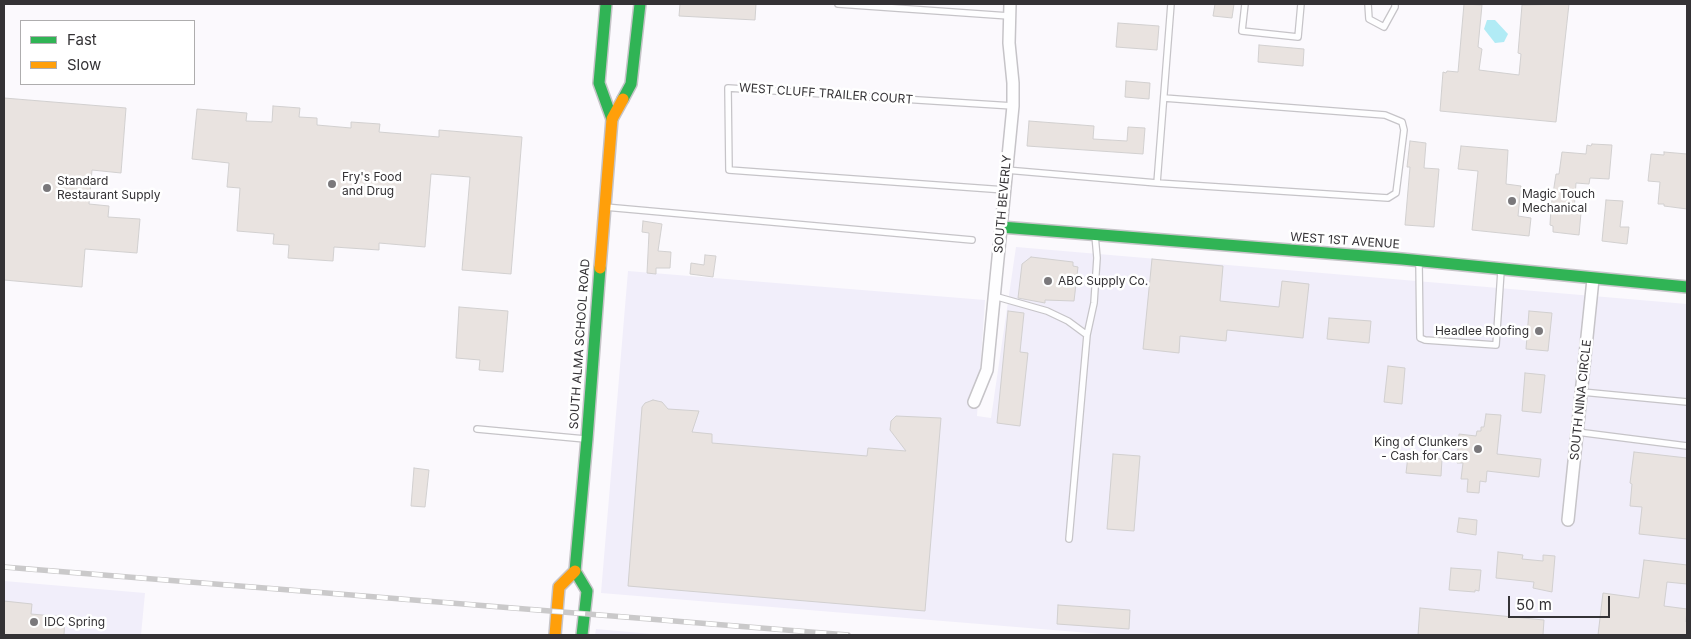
<!DOCTYPE html>
<style>
body{margin:0}
#map{position:relative;width:1691px;height:639px;overflow:hidden;background:#fbf9fd;font-family:Inter,sans-serif}
canvas{display:block}
.frame{position:absolute;inset:0;border:5px solid #343235;pointer-events:none}
.legend{position:absolute;left:20px;top:20px;width:175px;height:65px;box-sizing:border-box;background:#fff;border:1px solid #aeadae;margin:0;padding:6px 9px;list-style:none;font-size:15px;color:#343235}
.legend li{display:flex;align-items:center;gap:10px;height:25px}
.legend b{width:25px;border:1px solid #aeadae}
.scale{position:absolute;left:1508px;top:596px;width:102px;height:22px;box-sizing:border-box;border:2px solid #343235;border-top:0;padding-left:6px;font-size:15px;line-height:18px;white-space:nowrap;color:#343235;-webkit-text-stroke:4px #fff;paint-order:stroke}
</style>
<div id="map">
<canvas width="1691" height="639"></canvas>
<div class="frame"></div>
<ul class="legend">
<li><b style="height:6px;background:#30b455"></b>Fast</li>
<li><b style="height:6px;background:#ff9f0a"></b>Slow</li>
</ul>
<div class="scale">50 m</div>
</div>
<script>
const context = document.querySelector('canvas').getContext('2d');
context.lineJoin = 'round';
function fillPath(path, color) { context.fillStyle = color; context.fill(path, 'evenodd'); }
const poly = rows => new Path2D(rows.map(r => 'M' + r).join(''));
function trace(path, color, width, dash) { context.strokeStyle = color; context.lineWidth = width; context.lineCap = dash ? 'butt' : 'round'; context.setLineDash(dash || []); context.stroke(path); }
function write(font, color, halo, rows, align = 'center') {
  context.font = font + ' Inter,sans-serif'; context.lineWidth = 5; context.setLineDash([]); context.textBaseline = 'middle'; context.strokeStyle = halo; context.fillStyle = color; for (const [text, x, y, turn = 0] of rows) {
    context.save(); context.translate(x, y); context.rotate((+turn || 0) * Math.PI / 180); context.textAlign = isNaN(turn) ? turn : align; if (halo) context.strokeText(text, 0, 0); context.fillText(text, 0, 0); context.restore();
  }
}
fillPath(poly([
 [1016,247,1687,304,1687,635,1114,635,601,593,628,271,985,300,977,416,991,418],
 [4,581,145,593,141,635,4,635],
 [596,629,663,635,595,635]
]), '#f1eefa');
fillPath(poly([
 [1487,20,1495,20,1508,34,1504,42,1495,43,1484,29]
]), '#b1ebf5');
const building = poly([
 [680,4,756,4,755,20,679,16,680,4],
 [1215,4,1234,4,1232,18,1213,16,1215,4],
 [1464,4,1482,5,1478,47,1482,49,1479,70,1519,75,1521,54,1518,53,1522,5,1569,4,1556,122,1440,111,1443,72,1446,73,1447,71,1458,72,1464,4],
 [1118,23,1159,26,1157,50,1116,47,1118,23],
 [1259,45,1304,49,1303,66,1258,62,1259,45],
 [1126,81,1150,83,1149,99,1125,97,1126,81],
 [4,98,126,108,121,173,92,170,89,204,109,206,108,217,140,219,137,253,85,249,82,287,4,280,4,98],
 [273,106,300,108,299,117,317,118,317,125,351,128,351,122,380,124,379,132,439,137,439,130,522,137,511,274,462,270,470,177,431,174,425,247,379,243,379,250,334,247,333,261,288,258,289,245,273,244,274,234,237,231,240,188,227,187,229,163,192,159,197,109,247,113,246,121,272,122,273,106],
 [1029,121,1094,126,1093,139,1127,141,1128,127,1145,128,1143,154,1027,146,1029,121],
 [1410,141,1426,143,1424,168,1439,169,1434,227,1405,225,1410,167,1407,167,1410,141],
 [1592,144,1612,145,1609,179,1590,178,1589,184,1576,183,1574,212,1581,213,1579,235,1553,232,1553,226,1550,225,1551,207,1556,174,1559,174,1562,152,1586,154,1587,145,1591,146,1592,144],
 [1461,146,1508,150,1506,184,1521,186,1518,216,1531,218,1529,236,1472,230,1478,171,1458,169,1461,146],
 [1664,152,1687,154,1687,209,1664,206,1664,204,1658,204,1660,182,1648,181,1651,154,1664,155,1664,152],
 [1606,200,1623,201,1620,227,1629,227,1627,244,1602,241,1606,200],
 [643,221,662,224,658,251,671,252,670,268,656,268,656,274,647,273,649,233,642,232,643,221],
 [705,255,716,256,713,277,690,274,691,263,704,265,705,255],
 [1031,257,1073,262,1073,266,1078,267,1074,301,1045,300,1045,303,1018,298,1022,264,1031,257],
 [1152,259,1223,266,1220,301,1279,307,1282,281,1309,284,1303,338,1227,330,1226,341,1180,336,1179,353,1143,349,1152,259],
 [459,307,508,311,503,372,479,370,480,360,456,358,459,307],
 [1008,311,1024,313,1020,352,1028,353,1020,426,997,423,1008,311],
 [1529,311,1552,313,1548,351,1526,349,1529,311],
 [1329,318,1371,321,1369,343,1327,339,1329,318],
 [1388,366,1405,368,1402,404,1384,402,1388,366],
 [1525,373,1545,375,1541,413,1522,411,1525,373],
 [653,400,662,402,668,409,699,411,692,432,712,434,712,443,867,456,868,448,906,451,890,430,891,421,896,416,941,418,925,611,628,586,642,407,645,403,653,400],
 [1486,414,1501,415,1497,454,1541,459,1539,477,1487,471,1486,482,1480,481,1479,493,1467,492,1468,479,1461,479,1463,463,1457,463,1459,434,1476,436,1477,431,1481,431,1481,427,1484,427,1486,414],
 [1634,452,1687,458,1687,539,1639,534,1642,507,1630,506,1632,484,1630,483,1634,452],
 [1113,454,1140,456,1134,531,1107,529,1113,454],
 [1408,456,1442,459,1441,476,1406,473,1408,456],
 [414,468,429,470,425,507,411,506,414,468],
 [1459,518,1477,520,1476,535,1457,532,1459,518],
 [1498,552,1523,555,1522,559,1543,561,1543,555,1555,556,1552,592,1533,588,1534,582,1496,578,1498,552],
 [1644,560,1687,565,1687,584,1667,582,1664,606,1687,609,1686,622,1687,623,1687,635,1598,635,1603,593,1639,598,1644,560],
 [1451,568,1481,570,1479,591,1475,590,1475,592,1449,590,1451,568],
 [4,601,32,604,31,614,65,617,64,635,4,635,4,601],
 [1058,605,1130,610,1129,629,1057,624,1058,605],
 [1420,608,1544,620,1543,635,1418,635,1420,608]
]);
fillPath(building, '#e9e3e0');
trace(building, '#d2d0d0', 1);
const lane = poly([
 [838,4,1009,16],
 [1245,4,1242,31,1298,37,1301,4],
 [1368,4,1369,19,1384,27,1395,7,1395,4],
 [1006,170,1157,183,1388,198,1396,193,1404,130,1402,122,1385,115,1164,98],
 [1157,183,1171,4],
 [1005,190,729,170,728,88,1013,106],
 [605,207,972,240],
 [1419,263,1420,338,1425,340,1496,345,1501,271],
 [994,296,1047,311,1068,321,1087,335,1069,539],
 [1087,335,1094,303,1097,258,1095,235],
 [1582,392,1687,402],
 [477,429,585,439],
 [1577,432,1687,446]
]);
const street = poly([
 [974,402,987,370,1013,106,1013,83,1009,43,1010,4],
 [1568,520,1593,279]
]);
const fast = poly([
 [606,4,599,83,612,119],
 [623,99,631,84,640,4],
 [1001,227,1402,259,1687,287],
 [582,635,587,591,575,571,587,439,600,268]
]);
const slow = poly([
 [600,268,612,119,623,99],
 [555,635,559,587,575,571]
]);
trace(lane, '#c6c4c8', 8);
trace(street, '#c6c4c8', 14);
trace(fast, '#c6c4c8', 14);
trace(slow, '#c6c4c8', 14);
trace(lane, '#fefeff', 5.5);
trace(street, '#fefeff', 11);
trace(fast, '#30b455', 11);
trace(slow, '#ff9f0a', 11);
const rail = poly([
 [4,567,848,635]
]);
trace(rail, '#cac9ca', 5.5);
trace(rail, '#fff', 4, [11]);
for (const [x, y, r, color] of [
 [332,184,5,"#7a787b"],
 [47,188,5,"#7a787b"],
 [1512,201,5,"#7a787b"],
 [1048,281,5,"#7a787b"],
 [1539,331,5,"#7a787b"],
 [1478,449,5,"#7a787b"],
 [34,622,5,"#7a787b"]
]) { const dot = new Path2D(); dot.arc(x, y, r, 0, 2 * Math.PI); context.fillStyle = color; context.fill(dot); trace(dot, '#fff', 2); }
write('12px', '#343235', '#fff', [
 ["WEST CLUFF TRAILER COURT",826,94,4],
 ["SOUTH BEVERLY",1003,204,-85],
 ["WEST 1ST AVENUE",1345,241,4],
 ["SOUTH ALMA SCHOOL ROAD",580,344,-86],
 ["SOUTH NINA CIRCLE",1581,400,-84]
]);
write('12px', '#343235', '#fff', [
 ["Fry's Food",342,177],
 ["and Drug",342,191],
 ["Standard",57,181],
 ["Restaurant Supply",57,195],
 ["Magic Touch",1522,194],
 ["Mechanical",1522,208],
 ["ABC Supply Co.",1058,281],
 ["Headlee Roofing",1529,331,"right"],
 ["King of Clunkers",1468,442,"right"],
 ["- Cash for Cars",1468,456,"right"],
 ["IDC Spring",44,622]
], 'left');
</script>
